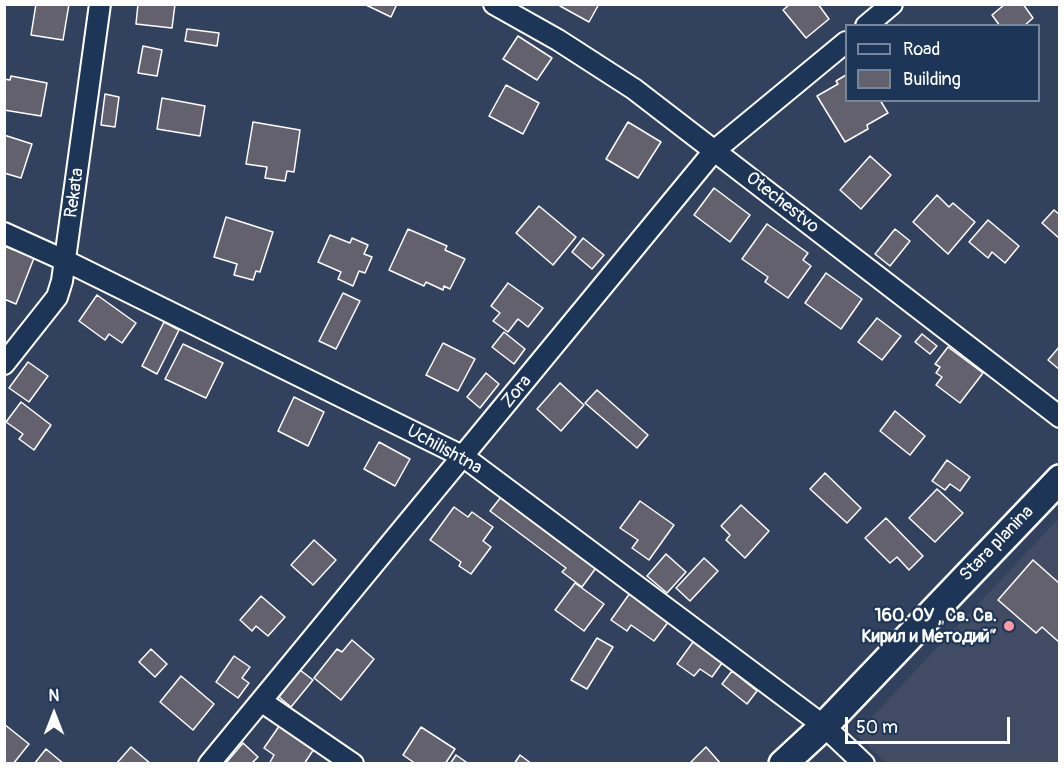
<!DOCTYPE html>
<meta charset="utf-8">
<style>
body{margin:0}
#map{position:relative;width:1064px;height:768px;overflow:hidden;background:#32425e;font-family:Pangolin,sans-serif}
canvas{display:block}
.frame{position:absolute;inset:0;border:6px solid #fff;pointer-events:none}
.legend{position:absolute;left:845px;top:24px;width:195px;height:78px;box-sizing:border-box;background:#1d3557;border:2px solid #77869a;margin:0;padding:8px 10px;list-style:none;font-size:18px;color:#fff}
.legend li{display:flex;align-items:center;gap:12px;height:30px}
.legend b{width:30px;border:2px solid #77869a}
.north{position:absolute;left:24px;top:684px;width:60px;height:60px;-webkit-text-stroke:4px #1d3557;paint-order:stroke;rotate:0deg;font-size:16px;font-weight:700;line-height:24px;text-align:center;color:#fff}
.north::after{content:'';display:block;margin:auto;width:21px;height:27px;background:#fff;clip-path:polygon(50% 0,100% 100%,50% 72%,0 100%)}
.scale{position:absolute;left:845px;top:717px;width:165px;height:27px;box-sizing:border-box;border:3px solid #fff;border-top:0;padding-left:8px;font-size:18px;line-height:21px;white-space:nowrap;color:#fff;-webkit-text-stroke:4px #1d3557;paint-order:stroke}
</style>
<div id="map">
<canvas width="1064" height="768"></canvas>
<div class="frame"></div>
<ul class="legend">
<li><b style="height:8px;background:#1d3557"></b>Road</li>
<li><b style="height:16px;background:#63616e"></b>Building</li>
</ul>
<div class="north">N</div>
<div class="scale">50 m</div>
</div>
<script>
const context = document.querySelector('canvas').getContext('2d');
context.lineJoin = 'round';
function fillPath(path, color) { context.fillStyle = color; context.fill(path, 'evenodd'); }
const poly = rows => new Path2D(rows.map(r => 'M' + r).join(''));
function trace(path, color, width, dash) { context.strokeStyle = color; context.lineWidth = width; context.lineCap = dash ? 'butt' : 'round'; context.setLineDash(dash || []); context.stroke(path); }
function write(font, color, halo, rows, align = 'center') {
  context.font = font + ' Pangolin,sans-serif'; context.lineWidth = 4.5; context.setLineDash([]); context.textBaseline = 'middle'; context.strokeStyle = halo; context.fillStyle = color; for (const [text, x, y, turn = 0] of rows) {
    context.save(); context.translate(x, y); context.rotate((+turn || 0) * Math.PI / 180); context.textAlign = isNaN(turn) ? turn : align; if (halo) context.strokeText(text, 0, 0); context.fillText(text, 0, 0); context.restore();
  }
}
fillPath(poly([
 [1059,518,1059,763,886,763,856,734]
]), '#414b63');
const building = poly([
 [36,4,69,4,63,40,31,35,36,4],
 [138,4,175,4,172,28,136,24,138,4],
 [364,4,397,4,391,17,364,4],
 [561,4,599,4,589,22,560,6,561,4],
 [790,4,818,4,829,19,806,38,783,10,790,4],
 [1005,4,1023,4,1033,18,1024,26,1000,26,992,15,1005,4],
 [187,29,219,33,217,46,185,41,187,29],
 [518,36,552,58,537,80,503,59,518,36],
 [143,46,162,50,157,76,138,73,143,46],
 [846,75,846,100,880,100,888,113,867,125,868,129,845,142,817,96,838,84,836,81,846,75],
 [11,76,47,83,41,116,4,110,4,79,10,80,11,76],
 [506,85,539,103,523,134,489,116,506,85],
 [105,94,119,97,115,127,101,125,105,94],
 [162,98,205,106,200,136,157,129,162,98],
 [253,122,300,130,294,172,287,171,285,181,265,178,267,167,246,164,253,122],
 [628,122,661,142,638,178,606,159,628,122],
 [4,135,32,144,21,178,4,173,4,135],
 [870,156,891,175,861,209,840,190,870,156],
 [714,188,750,215,730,242,694,215,714,188],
 [937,195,949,207,953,203,975,222,948,254,913,222,937,195],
 [539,206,576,237,553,265,516,233,539,206],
 [1054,210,1060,215,1060,239,1042,223,1054,210],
 [226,217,273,232,260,272,256,271,253,280,234,275,237,264,214,257,226,217],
 [988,220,1019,246,1005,263,992,252,988,258,969,242,988,220],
 [767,224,808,253,803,260,811,266,788,298,765,282,768,277,742,259,767,224],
 [408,229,447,246,445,250,465,259,450,289,444,286,443,290,426,282,424,286,389,270,408,229],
 [895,229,910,241,890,266,875,254,895,229],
 [330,235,350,243,352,238,368,245,364,254,372,257,365,273,359,271,353,286,338,279,341,272,318,262,330,235],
 [583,238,604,255,592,269,572,252,583,238],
 [4,246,34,258,16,304,4,299,4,246],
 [826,273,862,299,841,329,805,303,826,273],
 [508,283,543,308,528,327,518,319,508,332,493,321,500,313,491,306,508,283],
 [343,293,360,301,336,349,319,341,343,293],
 [97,295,136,323,122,343,109,334,105,340,79,321,97,295],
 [877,318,901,336,882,360,858,342,877,318],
 [164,322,179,330,157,374,142,366,164,322],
 [504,332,525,349,514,364,492,347,504,332],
 [922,334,937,346,930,354,915,342,922,334],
 [443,343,475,359,458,391,426,375,443,343],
 [183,344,223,363,206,398,165,379,183,344],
 [1060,346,1060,370,1048,360,1060,346],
 [948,347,983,373,960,403,936,385,942,377,936,373,940,367,935,364,948,347],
 [28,362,48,376,29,402,9,388,28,362],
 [486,373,499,384,480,408,467,397,486,373],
 [560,383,584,405,561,431,537,409,560,383],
 [597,390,648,435,637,448,585,403,597,390],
 [294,397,324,412,308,446,278,431,294,397],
 [21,402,51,425,34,450,19,439,23,434,6,422,21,402],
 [895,411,925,436,910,455,880,431,895,411],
 [379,442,410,459,395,486,364,469,379,442],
 [947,460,970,477,960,491,950,484,945,490,932,481,947,460],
 [825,473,861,508,847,523,810,489,825,473],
 [937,489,963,513,935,542,909,518,937,489],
 [501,497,596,568,582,587,562,572,566,568,490,511,501,497],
 [640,501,674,525,649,560,632,548,638,540,620,528,640,501],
 [741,505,769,531,745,558,726,540,730,535,721,526,741,505],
 [454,507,468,517,472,512,493,527,483,541,491,547,471,574,459,566,461,562,430,540,454,507],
 [886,518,923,556,909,570,897,557,890,563,865,538,886,518],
 [314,540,336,560,313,585,291,565,314,540],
 [666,554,686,572,667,593,647,576,666,554],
 [704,558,718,571,690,601,676,588,704,558],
 [1033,560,1060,584,1060,643,1042,627,1036,633,998,600,1033,560],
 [575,583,604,604,584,631,555,610,575,583],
 [630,593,669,621,654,641,631,625,627,631,611,620,630,593],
 [261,596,285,617,268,636,256,626,252,631,240,620,261,596],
 [597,638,613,647,587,689,571,680,597,638],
 [352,640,374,659,341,700,314,678,337,649,342,652,352,640],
 [693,642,722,663,712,677,700,669,694,676,677,664,693,642],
 [151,649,167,664,155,677,139,662,151,649],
 [234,656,250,667,242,678,249,683,238,698,216,682,234,656],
 [300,670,313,680,291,707,279,697,300,670],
 [732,671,757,691,747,704,722,684,732,671],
 [181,676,214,704,193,730,160,702,181,676],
 [282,722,316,746,304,764,269,764,274,755,264,748,282,722],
 [4,724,29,744,13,764,4,764,4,724],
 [421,727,455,749,445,764,416,764,403,755,421,727],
 [243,743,258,757,251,764,225,764,243,743],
 [131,747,151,764,116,764,131,747],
 [706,747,721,764,689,764,706,747],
 [46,749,64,764,34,764,46,749],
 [456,755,469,764,450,764,456,755],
 [520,755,532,764,514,764,520,755]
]);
fillPath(building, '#63616e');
trace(building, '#fff', 1.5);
const street = poly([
 [494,4,558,40,634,89,1060,417],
 [866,26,892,4],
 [4,233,66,261,464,457,824,726,864,764],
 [4,364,57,297,62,281,100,4],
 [261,701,353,764],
 [209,764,714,151,846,42]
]);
const secondary = poly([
 [783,764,824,726,1060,479]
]);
trace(street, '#fff', 24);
trace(secondary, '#fff', 32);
trace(street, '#1d3557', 20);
trace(secondary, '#1d3557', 27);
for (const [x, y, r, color] of [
 [1009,626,6,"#ff9aa2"]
]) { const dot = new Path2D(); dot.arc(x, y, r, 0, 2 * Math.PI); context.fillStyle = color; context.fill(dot); trace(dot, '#1d3557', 2); }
write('18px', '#fff', '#1d3557', [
 ["Rekata",75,193,-82],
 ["Otechestvo",782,203,38],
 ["Zora",517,392,-51],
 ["Uchilishtna",444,450,29],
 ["Stara planina",997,544,-46]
]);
write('bold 18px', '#fff', '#1d3557', [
 ["160. ОУ „Св. Св.",997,616],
 ["Кирил и Методий“",997,637]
], 'right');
</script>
